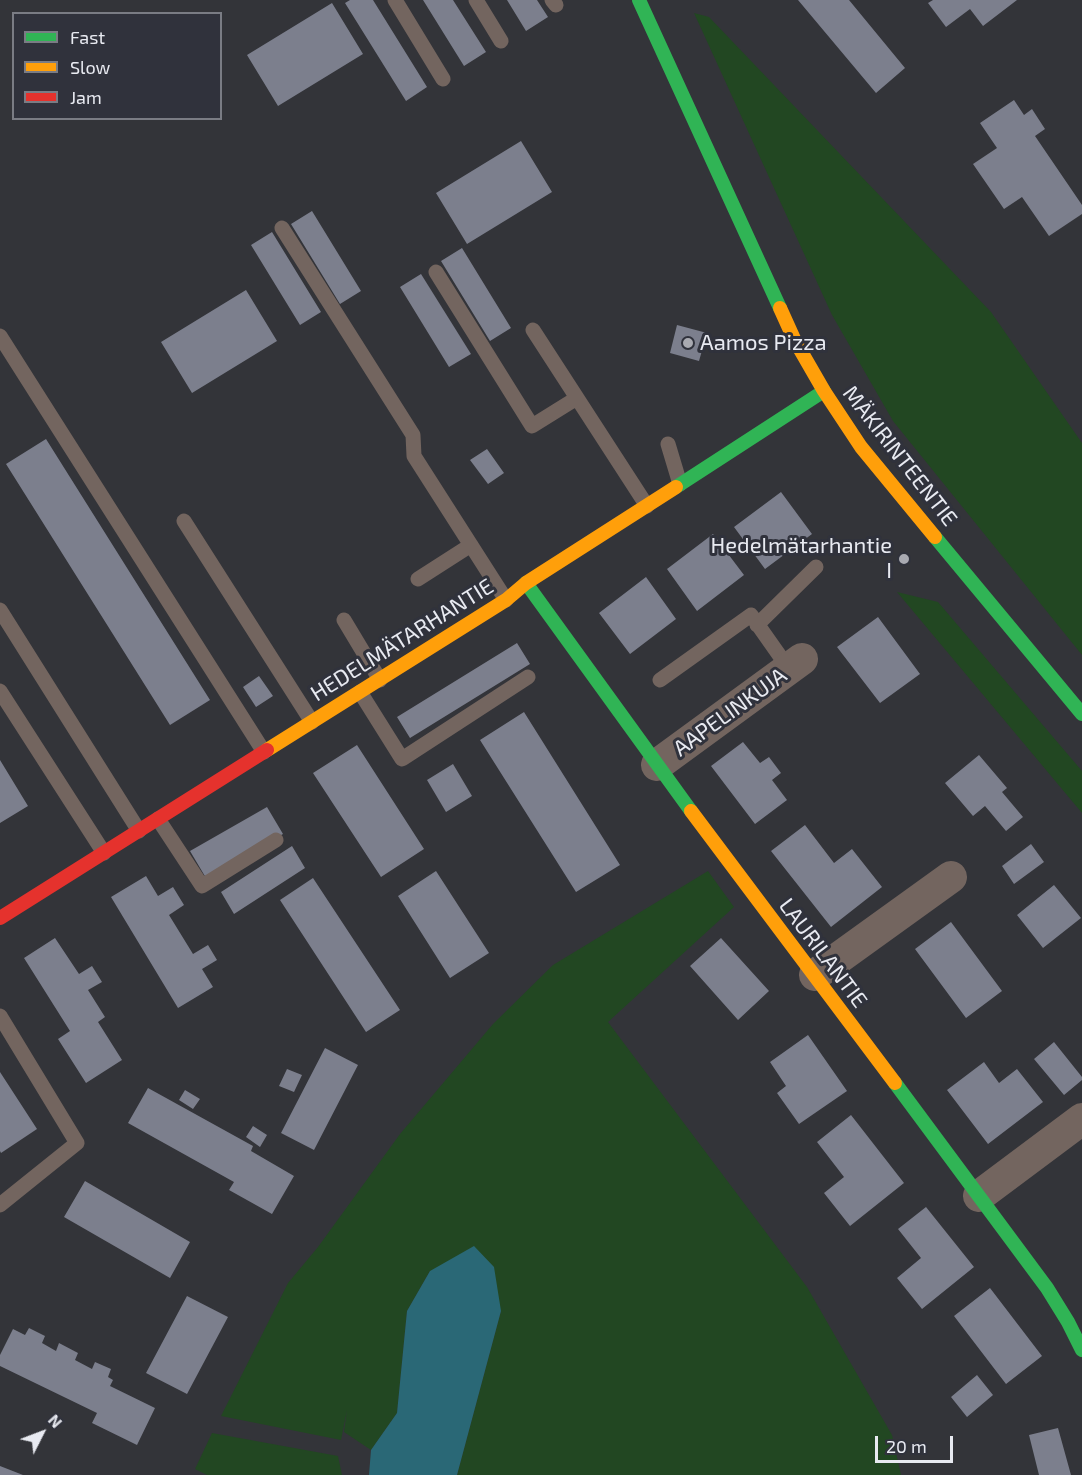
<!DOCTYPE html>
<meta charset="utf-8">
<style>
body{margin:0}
#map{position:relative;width:1082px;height:1475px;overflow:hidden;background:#333439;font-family:"Exo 2",sans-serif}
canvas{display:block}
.legend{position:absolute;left:12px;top:12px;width:210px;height:108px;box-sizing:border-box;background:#30323c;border:2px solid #7a7c84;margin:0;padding:8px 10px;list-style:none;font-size:18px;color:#e8eaf1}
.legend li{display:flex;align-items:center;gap:12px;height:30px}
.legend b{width:30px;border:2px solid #7a7c84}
.north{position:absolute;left:12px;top:1403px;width:60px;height:60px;-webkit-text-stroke:4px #30323c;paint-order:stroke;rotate:48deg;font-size:16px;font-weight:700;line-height:24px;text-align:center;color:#e8eaf1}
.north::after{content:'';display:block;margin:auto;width:21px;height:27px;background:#e8eaf1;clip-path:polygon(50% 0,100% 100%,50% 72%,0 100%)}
.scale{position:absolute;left:875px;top:1436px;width:78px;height:27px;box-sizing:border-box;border:3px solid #e8eaf1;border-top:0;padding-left:8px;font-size:18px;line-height:21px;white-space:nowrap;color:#e8eaf1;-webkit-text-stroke:4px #30323c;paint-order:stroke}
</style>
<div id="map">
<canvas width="1082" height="1475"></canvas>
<ul class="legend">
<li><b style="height:8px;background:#30b455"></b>Fast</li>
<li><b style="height:8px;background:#ff9f0a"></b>Slow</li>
<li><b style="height:8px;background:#e5322d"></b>Jam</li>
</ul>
<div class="north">N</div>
<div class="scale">20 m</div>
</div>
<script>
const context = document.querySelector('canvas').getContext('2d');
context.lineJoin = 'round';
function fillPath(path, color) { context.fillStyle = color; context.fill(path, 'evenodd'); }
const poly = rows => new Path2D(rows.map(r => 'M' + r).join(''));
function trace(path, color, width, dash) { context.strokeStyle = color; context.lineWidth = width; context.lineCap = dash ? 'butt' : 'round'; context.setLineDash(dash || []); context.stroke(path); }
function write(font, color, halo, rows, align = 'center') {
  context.font = font + ' "Exo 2",sans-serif'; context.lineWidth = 6; context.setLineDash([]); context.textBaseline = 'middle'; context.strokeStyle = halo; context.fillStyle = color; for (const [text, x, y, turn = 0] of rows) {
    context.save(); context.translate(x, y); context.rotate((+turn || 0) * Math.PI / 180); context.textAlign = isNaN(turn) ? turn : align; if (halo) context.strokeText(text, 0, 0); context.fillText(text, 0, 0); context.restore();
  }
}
fillPath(poly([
 [694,13,709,17,991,312,1082,443,1082,655,893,421,832,315],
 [897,592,938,602,1082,771,1082,813],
 [708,871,734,907,608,1022,807,1287,892,1435,901,1475,457,1475,501,1311,430,1271,407,1311,397,1413,371,1450,344,1432,347,1410,341,1440,221,1416,288,1283,318,1247,400,1134,493,1024,553,965],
 [212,1433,338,1456,342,1475,207,1475,195,1469]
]), '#224722');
fillPath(poly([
 [474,1246,494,1267,501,1311,457,1475,369,1475,371,1450,397,1413,407,1311,430,1271]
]), '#2a6876');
fillPath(poly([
 [350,0,373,0,427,87,406,101,345,3],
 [423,0,453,0,486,52,464,66],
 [507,0,537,0,548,17,526,31],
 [798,0,849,0,905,68,876,93],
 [933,0,1017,0,983,26,970,9,946,27,928,3],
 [332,3,363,54,278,106,247,55],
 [1014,100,1024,115,1032,109,1045,129,1035,136,1082,205,1082,214,1049,236,1022,197,1004,209,973,164,997,148,980,123],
 [521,141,552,192,467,244,436,193],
 [312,211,361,291,340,304,291,224],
 [272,232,321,312,300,325,251,245],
 [462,248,511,328,490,341,441,261],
 [421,274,471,354,449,367,400,287],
 [246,290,277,341,192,393,161,342],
 [677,325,707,333,699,361,670,353],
 [46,439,210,700,170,725,6,464],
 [487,449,504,473,488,484,470,460],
 [781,492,812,534,765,569,734,527],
 [713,534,744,575,697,611,667,569],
 [646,577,676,619,630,654,599,613],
 [878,617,920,674,880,703,837,647],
 [517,643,530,664,410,738,397,717],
 [259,676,273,696,256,707,243,687],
 [524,712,620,865,576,892,480,740],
 [743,742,760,763,769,757,781,773,772,780,787,800,755,824,711,766],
 [357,745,424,849,381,877,313,773],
 [979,755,1007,788,1002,792,1023,817,1006,831,985,806,973,816,945,783],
 [0,760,28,806,0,823],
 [453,764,472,796,446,812,427,780],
 [267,807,283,834,206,878,190,851],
 [805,825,834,863,852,849,882,887,831,927,771,851],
 [1031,844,1044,862,1014,884,1002,866],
 [292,846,305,868,234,914,221,892],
 [436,871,489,953,450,978,398,896],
 [146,876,158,896,173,887,184,905,169,915,193,954,208,945,217,960,202,969,213,987,178,1008,111,897],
 [313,878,400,1010,366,1032,280,900],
 [1054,885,1081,918,1043,948,1017,915],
 [951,922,1002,991,966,1018,915,949],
 [55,938,79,974,92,966,102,982,88,990,105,1017,98,1022,122,1060,86,1083,58,1039,70,1031,24,958],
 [721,938,769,991,738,1020,690,966],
 [808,1035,847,1091,799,1124,777,1093,786,1086,770,1062],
 [1054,1042,1082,1077,1082,1080,1064,1095,1034,1059],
 [325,1048,358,1065,314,1150,281,1133],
 [984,1062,999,1083,1017,1069,1043,1102,988,1144,947,1090],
 [287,1069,302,1075,294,1092,279,1086],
 [0,1072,37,1129,1,1153,0,1151],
 [148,1088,253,1146,251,1151,294,1176,272,1214,229,1190,234,1182,128,1123],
 [185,1090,200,1099,193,1109,179,1100],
 [851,1115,904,1183,850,1226,824,1193,844,1177,817,1142],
 [253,1126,267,1135,260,1147,246,1137],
 [85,1181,190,1242,170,1278,64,1217],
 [926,1207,974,1267,922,1309,897,1278,921,1258,898,1229],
 [990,1288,1042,1356,1006,1384,954,1316],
 [187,1296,228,1317,187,1394,146,1373],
 [29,1328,45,1336,42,1343,56,1351,59,1343,78,1353,75,1360,92,1369,95,1362,111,1369,108,1377,113,1380,110,1386,155,1408,137,1445,92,1423,97,1413,0,1366,0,1355,13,1329,25,1335],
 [977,1375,993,1395,967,1417,951,1397],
 [1058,1428,1071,1475,1039,1475,1029,1435],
 [0,1466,23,1475,0,1475]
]), '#7c7f8d');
trace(poly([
 [395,0,443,79],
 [476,0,501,41],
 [552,0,556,5],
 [282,228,413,435,414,456,506,600],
 [436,272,532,426,577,398],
 [533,330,647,506],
 [0,336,264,752],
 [668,444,680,484],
 [184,521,312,722],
 [418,579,471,545],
 [0,610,139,831],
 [344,620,380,680],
 [757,625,816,567],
 [660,680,751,615,789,669],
 [0,691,104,853],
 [360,692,402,759,528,677],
 [158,819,202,886,276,840],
 [0,1016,77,1143,0,1205]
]), '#73655f', 15);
trace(poly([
 [657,765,802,659],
 [815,975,951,877],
 [979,1196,1082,1119]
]), '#73655f', 32);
trace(poly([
 [639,0,780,308],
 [676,487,824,391],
 [935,537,1082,714],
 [526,583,691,811],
 [895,1083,1047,1288,1068,1322,1082,1350]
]), '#30b455', 14);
trace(poly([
 [780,308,794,339,824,391,861,447,935,537],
 [267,750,506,600,526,583,676,487],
 [691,811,895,1083]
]), '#ff9f0a', 14);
trace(poly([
 [0,918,267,750]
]), '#e5322d', 14);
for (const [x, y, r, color] of [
 [688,343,6,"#a9aab1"],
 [904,559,6,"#a9aab1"]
]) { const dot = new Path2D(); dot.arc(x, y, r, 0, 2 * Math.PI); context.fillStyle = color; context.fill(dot); trace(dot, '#30323c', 2); }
write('22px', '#e8eaf1', '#30323c', [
 ["Aamos Pizza",700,343],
 ["Hedelmätarhantie",892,546,"right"],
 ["I",892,571,"right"]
], 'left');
write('22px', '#e8eaf1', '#30323c', [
 ["MÄKIRINTEENTIE",900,456,52],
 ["HEDELMÄTARHANTIE",402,640,-32],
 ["AAPELINKUJA",730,712,-36],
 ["LAURILANTIE",823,953,53]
]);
</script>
